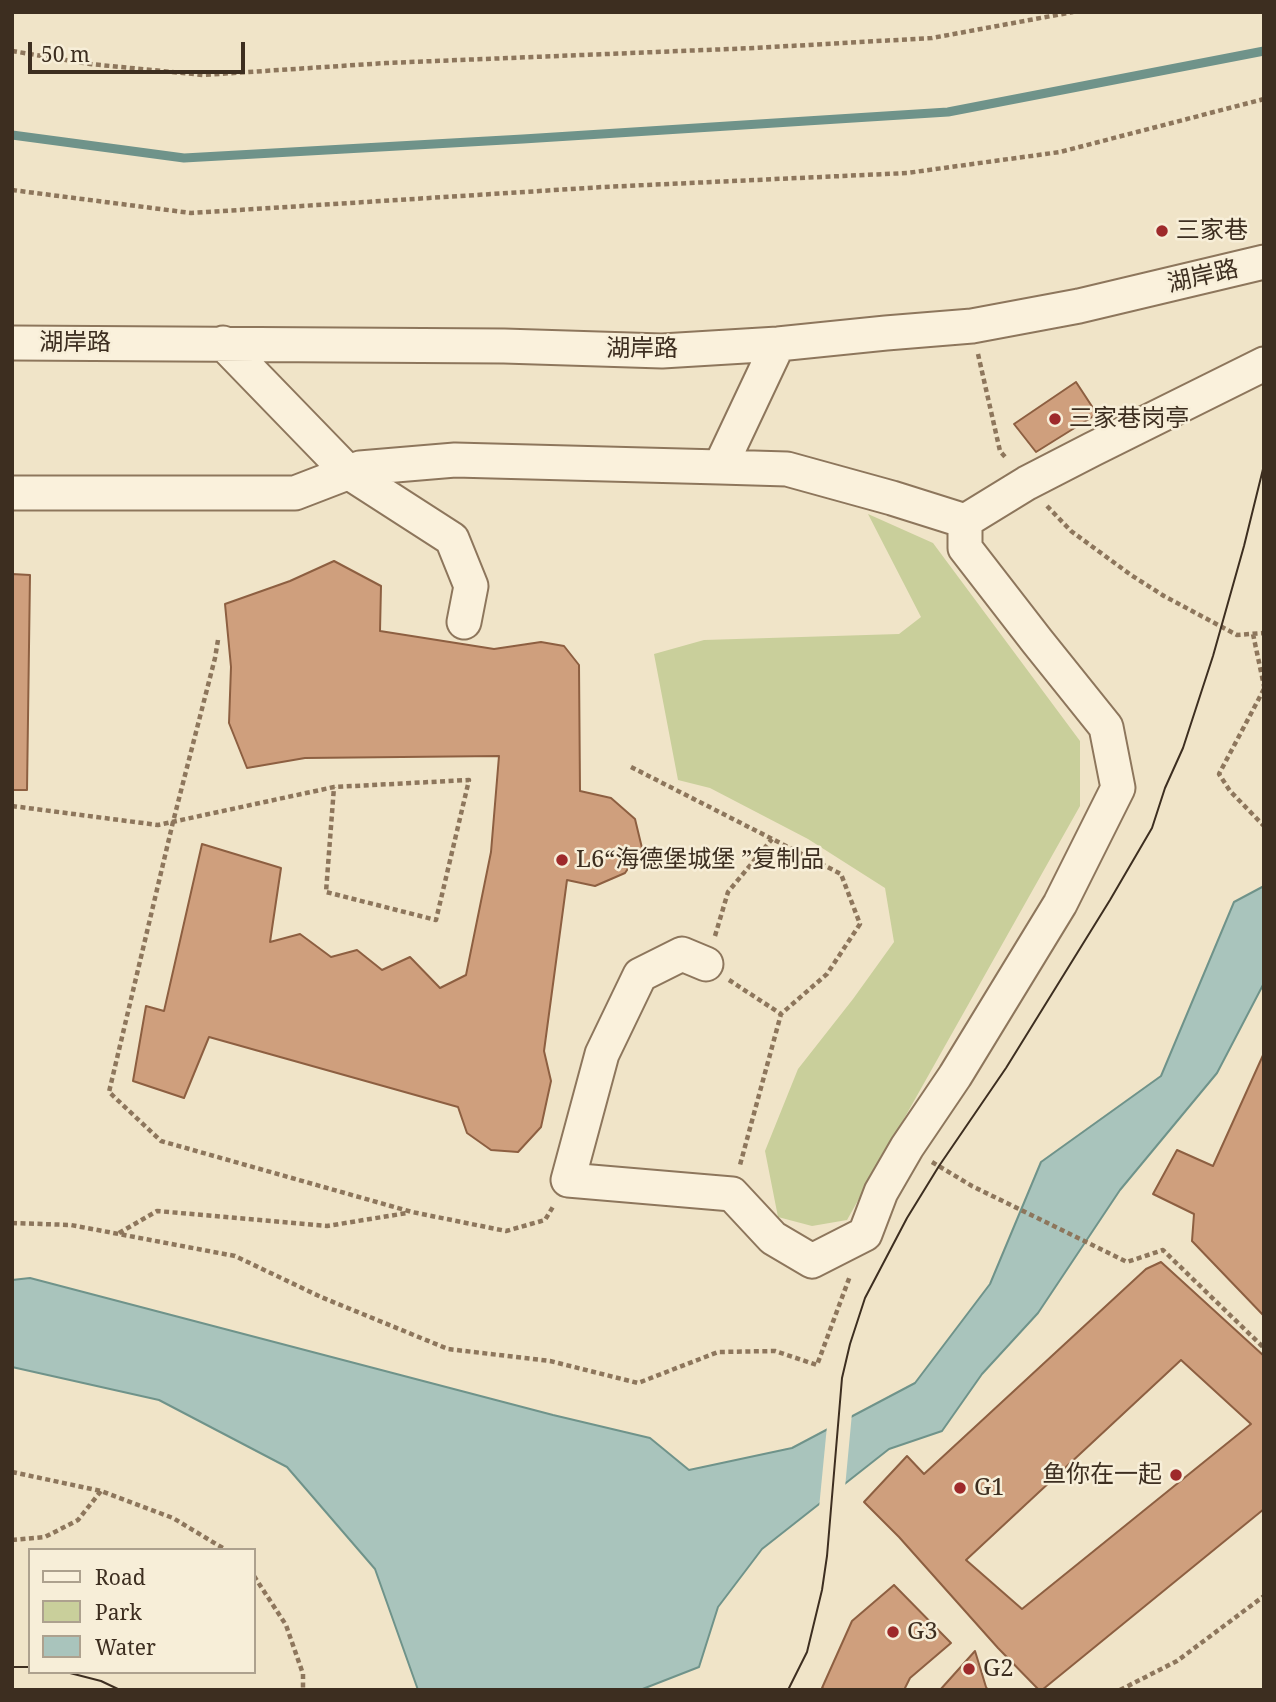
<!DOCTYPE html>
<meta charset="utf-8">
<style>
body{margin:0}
#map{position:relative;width:1276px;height:1702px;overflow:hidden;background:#f0e4c8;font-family:"Noto Serif",serif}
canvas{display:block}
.frame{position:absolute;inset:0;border:14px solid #3d2e20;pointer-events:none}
.legend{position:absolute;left:28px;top:1548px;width:228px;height:126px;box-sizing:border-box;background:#f7eed8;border:2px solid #ada18e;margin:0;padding:9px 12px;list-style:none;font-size:21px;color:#3d2e20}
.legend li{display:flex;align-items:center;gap:14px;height:35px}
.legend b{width:35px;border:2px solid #ada18e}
.scale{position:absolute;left:28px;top:42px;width:217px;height:32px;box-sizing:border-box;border:4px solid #3d2e20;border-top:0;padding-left:9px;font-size:21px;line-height:24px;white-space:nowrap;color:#3d2e20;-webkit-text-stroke:5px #f7eed8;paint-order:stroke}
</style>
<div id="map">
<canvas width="1276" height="1702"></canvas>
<div class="frame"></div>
<ul class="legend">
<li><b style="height:9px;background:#faf1dc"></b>Road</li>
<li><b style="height:19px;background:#c9cf9b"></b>Park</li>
<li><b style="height:19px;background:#a9c4bc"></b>Water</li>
</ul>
<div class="scale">50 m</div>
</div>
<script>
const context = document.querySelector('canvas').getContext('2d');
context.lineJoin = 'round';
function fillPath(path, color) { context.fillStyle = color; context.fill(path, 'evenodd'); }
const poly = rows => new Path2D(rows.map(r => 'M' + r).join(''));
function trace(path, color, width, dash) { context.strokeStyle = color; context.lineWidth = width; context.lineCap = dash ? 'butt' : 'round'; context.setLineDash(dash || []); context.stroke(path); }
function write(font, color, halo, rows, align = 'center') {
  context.font = font + ' "Noto Serif","Noto Sans SC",serif'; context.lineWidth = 5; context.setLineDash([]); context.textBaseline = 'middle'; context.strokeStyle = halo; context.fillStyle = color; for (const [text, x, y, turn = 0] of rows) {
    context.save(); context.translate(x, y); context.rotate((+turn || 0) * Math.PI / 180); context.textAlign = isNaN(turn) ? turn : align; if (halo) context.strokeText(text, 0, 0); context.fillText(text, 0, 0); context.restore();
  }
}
fillPath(poly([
 [868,514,933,543,1080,741,1080,806,847,1220,812,1226,778,1217,765,1151,798,1069,853,999,894,942,885,888,808,839,710,788,678,780,654,654,704,640,899,634,921,617]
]), '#c9cf9b');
const water = poly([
 [1264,886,1264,983,1217,1073,1120,1190,1038,1313,982,1374,942,1431,889,1449,762,1549,718,1607,699,1667,640,1690,418,1690,375,1569,287,1467,159,1400,12,1367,12,1280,30,1278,553,1415,650,1438,689,1470,792,1448,915,1383,990,1284,1041,1162,1161,1076,1234,902,1264,886]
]);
fillPath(water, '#a9c4bc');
trace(water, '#6f938a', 2);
fillPath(poly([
 [852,1413,845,1488,819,1508,827,1426]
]), '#f0e4c8');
trace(poly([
 [12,135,184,158,523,139,948,112,1264,51]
]), '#6f938a', 9);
const building = poly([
 [1076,382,1097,414,1036,452,1014,424,1076,382],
 [334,561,381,586,380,631,494,649,541,642,564,646,579,665,580,791,611,798,635,819,642,848,625,873,595,886,567,880,544,1051,551,1081,541,1127,518,1152,491,1150,467,1133,458,1107,209,1037,184,1098,133,1081,146,1006,164,1011,202,844,281,868,270,942,300,934,331,957,357,950,382,970,410,957,440,988,466,975,491,852,499,756,305,758,247,768,229,723,231,667,225,604,290,581,334,561],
 [12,574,30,575,27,790,12,790,12,574],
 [1264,1053,1264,1316,1192,1241,1194,1214,1153,1194,1177,1150,1213,1166,1264,1053],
 [1161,1262,1264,1356,1264,1509,1042,1690,1039,1690,998,1648,899,1537,864,1502,907,1456,924,1474,1146,1269,1161,1262],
 [1181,1360,1251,1424,1022,1609,966,1560,1181,1360],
 [894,1585,951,1643,910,1678,904,1690,826,1690,822,1688,852,1621,894,1585],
 [975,1651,986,1687,988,1690,940,1690,975,1651]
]);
fillPath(building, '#cf9f7d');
trace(building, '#8d5f41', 2);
const minor = poly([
 [12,343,504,346,662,351,778,344,886,333,972,326,1079,306,1264,262],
 [223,343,348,472,452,539,471,586,464,622],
 [720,467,778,344],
 [12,493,295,493,360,468,455,460,720,467,787,469,892,498,965,521],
 [706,964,682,954,640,975,602,1054,568,1180,732,1194,773,1238,812,1261,865,1234,881,1192,907,1147,955,1076,1060,904,1118,788,1106,727,1037,641,965,548,965,521,1027,483,1093,449,1264,364]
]);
trace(minor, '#8d765c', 37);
trace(poly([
 [12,51,90,64,203,75,386,63,754,48,932,38,1073,12],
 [12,190,191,213,603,187,907,173,1060,152,1264,99],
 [978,354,1000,451,1007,459],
 [1047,506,1071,531,1131,575,1164,596,1237,635,1264,633],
 [1253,634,1264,686],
 [218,640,215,658,173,822,109,1092,161,1141,412,1212,506,1231,545,1220,554,1205],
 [1264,689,1219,774,1230,791,1264,826],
 [631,767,841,874,860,924,827,974,781,1014,740,1165],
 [12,806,158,825,334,787,469,780,436,920,326,892,334,787],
 [715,936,728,892,772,839],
 [729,980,781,1014],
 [932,1162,972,1186,1127,1262,1163,1250,1264,1348],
 [12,1223,71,1225,235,1256,321,1297,448,1349,550,1361,638,1383,718,1352,775,1351,817,1365,850,1276],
 [119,1233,157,1211,327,1226,407,1213],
 [12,1472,101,1491,173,1518,226,1550],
 [12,1540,45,1537,78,1520,101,1491],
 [254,1576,286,1625,303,1674,303,1690],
 [1120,1690,1177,1661,1264,1596]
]), '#8d765c', 4.5, [5, 3.5]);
trace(minor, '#faf1dc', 33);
trace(poly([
 [12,1667,30,1667],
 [66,1672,101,1681,120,1690],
 [788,1690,807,1652,822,1590,827,1556,842,1378,850,1344,865,1298,907,1218,939,1166,1006,1068,1110,900,1152,828,1165,788,1183,748,1213,656,1244,546,1264,465]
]), '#3d2e20', 2);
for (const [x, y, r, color] of [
 [1162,231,7,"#9e2a2b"],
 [1055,419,7,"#9e2a2b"],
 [562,860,7,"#9e2a2b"],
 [1176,1475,7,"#9e2a2b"],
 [960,1488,7,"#9e2a2b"],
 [893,1632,7,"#9e2a2b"],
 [969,1669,7,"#9e2a2b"]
]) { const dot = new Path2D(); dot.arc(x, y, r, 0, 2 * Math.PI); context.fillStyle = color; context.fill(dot); trace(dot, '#f7eed8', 2.5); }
write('24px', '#3d2e20', '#f7eed8', [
 ["三家巷",1176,231],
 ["三家巷岗亭",1069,419],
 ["L6“海德堡城堡 ”复制品",576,860],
 ["鱼你在一起",1162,1475,"right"],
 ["G1",974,1488],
 ["G3",907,1632],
 ["G2",983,1669]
], 'left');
write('24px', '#3d2e20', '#f7eed8', [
 ["湖岸路",1203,277,-13],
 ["湖岸路",75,343],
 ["湖岸路",642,349]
]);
</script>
